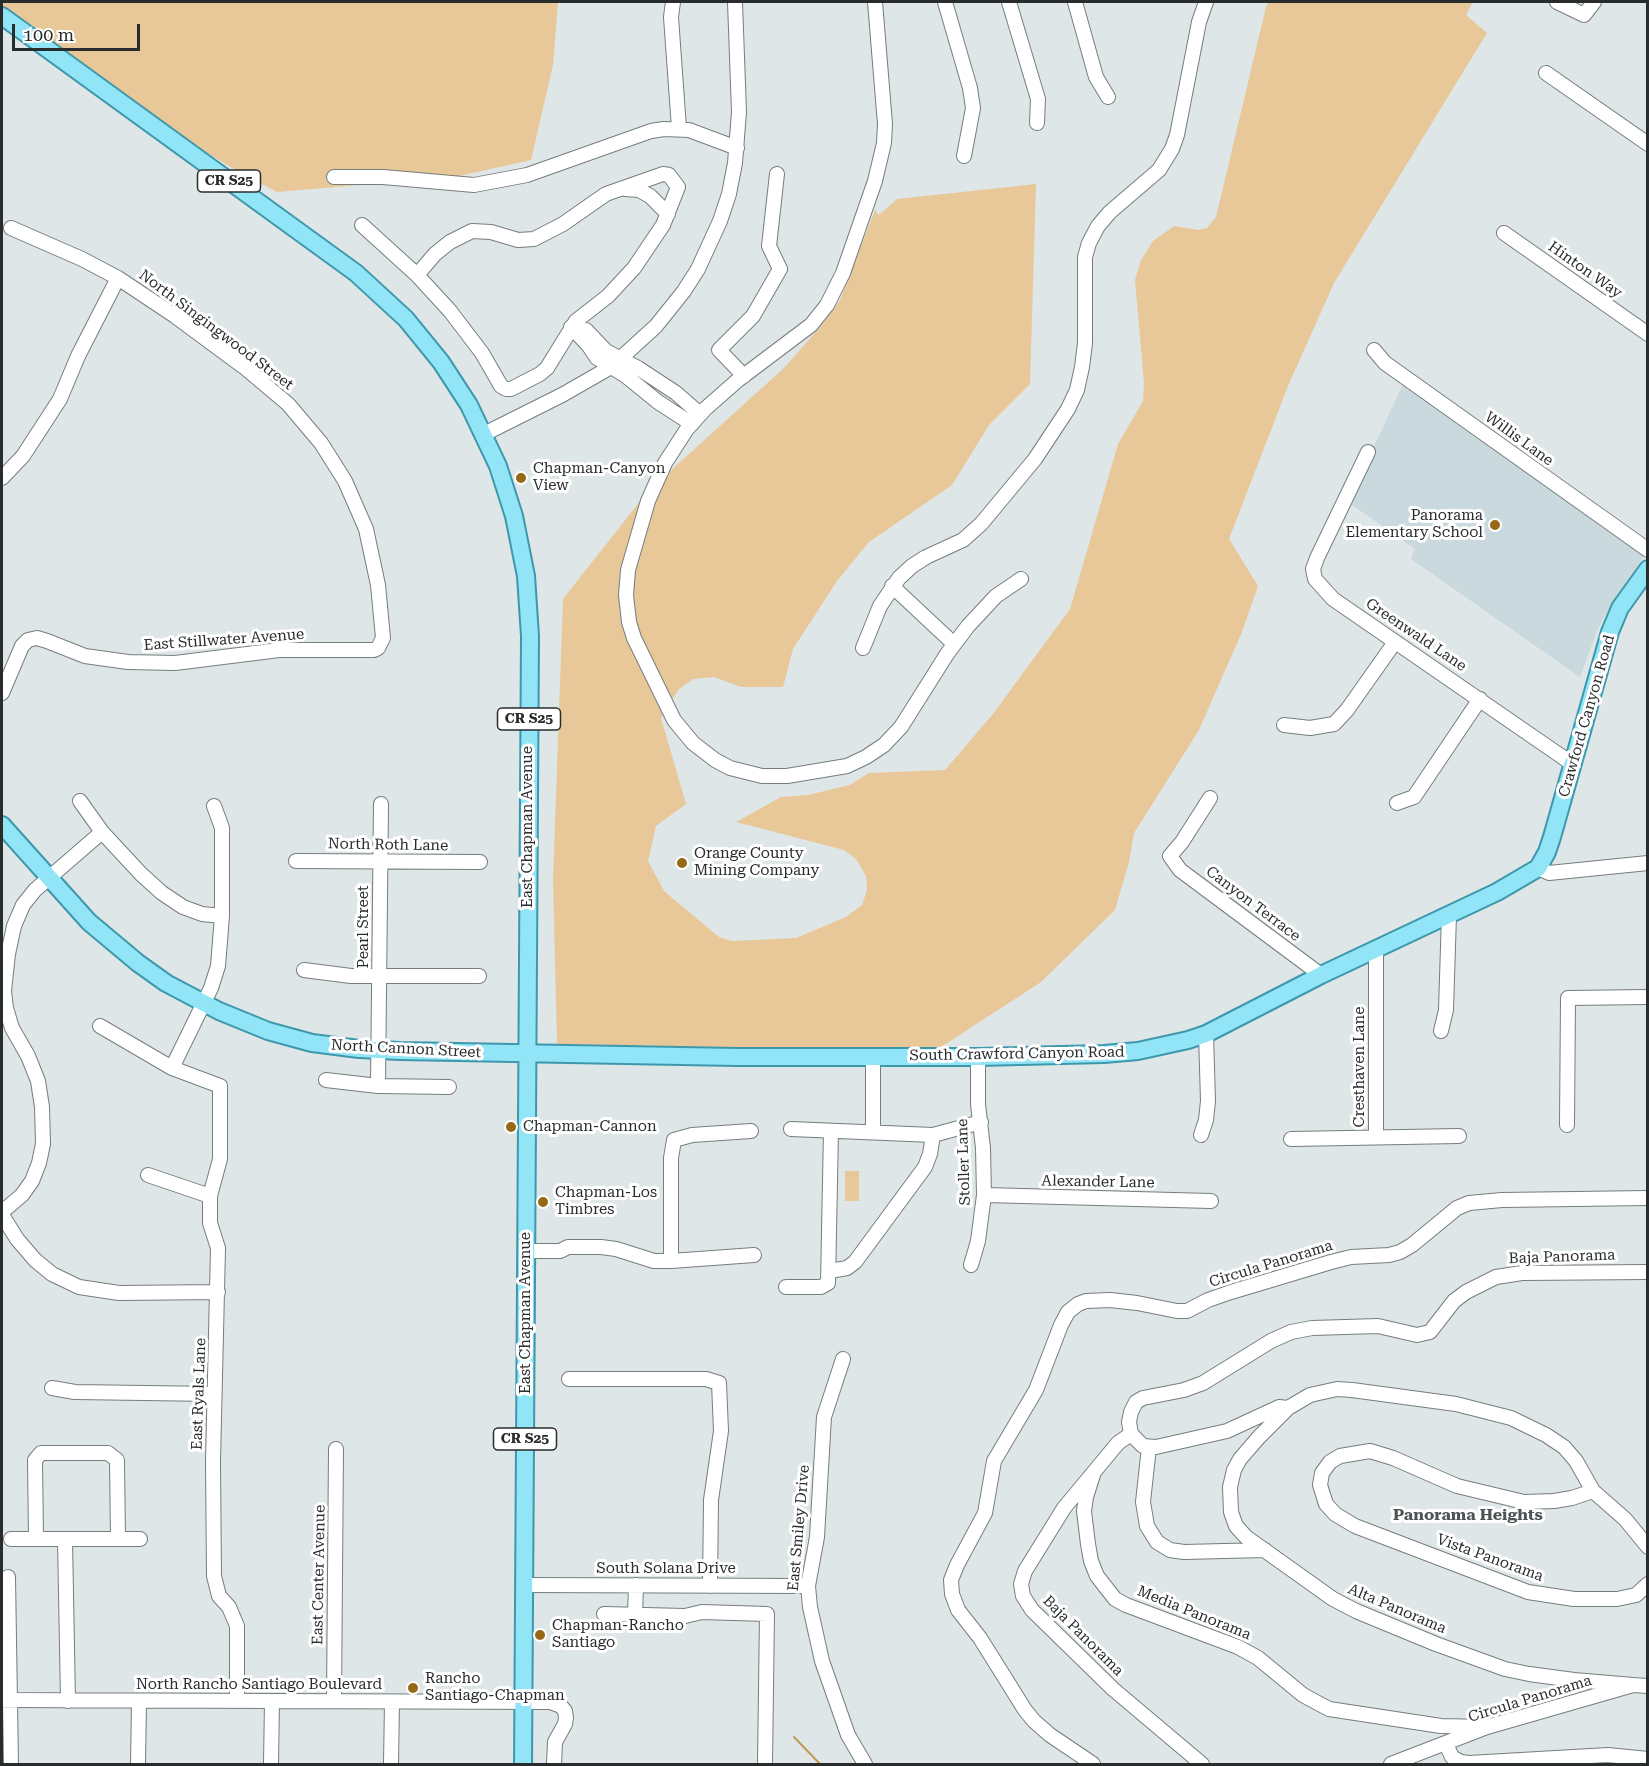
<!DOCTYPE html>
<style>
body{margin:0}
#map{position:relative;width:1649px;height:1766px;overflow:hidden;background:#dee6e8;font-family:"Roboto Serif",serif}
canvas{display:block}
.frame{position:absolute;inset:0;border:3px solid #292c2d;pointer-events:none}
.scale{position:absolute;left:12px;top:24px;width:128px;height:27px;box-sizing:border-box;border:3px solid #292c2d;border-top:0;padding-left:8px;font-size:18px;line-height:21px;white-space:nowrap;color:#292c2d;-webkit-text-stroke:4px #fff;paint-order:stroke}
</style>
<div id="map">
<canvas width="1649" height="1766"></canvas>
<div class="frame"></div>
<div class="scale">100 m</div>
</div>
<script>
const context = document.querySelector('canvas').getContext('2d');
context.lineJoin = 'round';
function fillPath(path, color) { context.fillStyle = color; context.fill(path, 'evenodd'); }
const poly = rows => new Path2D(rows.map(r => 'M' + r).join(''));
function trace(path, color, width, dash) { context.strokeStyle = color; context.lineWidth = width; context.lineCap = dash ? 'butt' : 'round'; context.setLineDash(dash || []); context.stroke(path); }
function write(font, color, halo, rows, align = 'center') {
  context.font = font + ' "Roboto Serif",serif'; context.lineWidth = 6; context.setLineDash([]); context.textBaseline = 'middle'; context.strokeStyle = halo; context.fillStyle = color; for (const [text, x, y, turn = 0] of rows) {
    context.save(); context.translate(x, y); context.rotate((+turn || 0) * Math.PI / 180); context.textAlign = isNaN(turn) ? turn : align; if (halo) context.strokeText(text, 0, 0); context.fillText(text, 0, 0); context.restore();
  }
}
fillPath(poly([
 [1404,382,1647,552,1610,606,1597,631,1580,677,1411,559,1415,549,1348,502]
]), '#c9d9dd');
fillPath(poly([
 [2,2,558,2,553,65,531,160,455,177,277,192,239,172,95,86,2,21],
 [1269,2,1473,2,1466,15,1487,33,1334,283,1288,386,1229,539,1258,586,1242,632,1199,730,1134,833,1129,862,1115,910,1041,982,935,1051,557,1044,553,879,563,599,648,491,784,368,821,326,840,300,875,210,879,215,897,199,1036,184,1030,384,989,425,952,485,869,542,837,581,793,649,783,687,741,687,714,677,693,679,678,690,661,718,686,804,656,826,648,861,664,891,719,937,732,941,796,938,846,917,862,905,867,890,866,876,856,859,844,850,736,822,781,797,808,795,850,785,869,773,945,770,993,714,1070,609,1118,444,1143,401,1144,383,1135,280,1141,260,1153,241,1174,226,1198,230,1207,228,1216,217,1266,7],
 [845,1171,859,1171,859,1201,845,1201]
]), '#e8c898');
trace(poly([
 [794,1737,820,1764]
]), '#c49751', 2);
const minor = poly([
 [673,2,671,17,679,128],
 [875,2,885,124,884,143,875,181,843,273,827,305,811,325,738,380,705,409,687,429,665,463,648,501,628,570,626,595,629,622,634,638,674,720,693,743,715,760,730,768,762,776,787,776,847,766,866,757,884,745,901,727,947,654,968,626,996,596,1021,579],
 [945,2,970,88,973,108,964,156],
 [1009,2,1038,99,1037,123],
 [1075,2,1096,77,1108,97],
 [1557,2,1584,15,1594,2],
 [1546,73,1648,144],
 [334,177,383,177,474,185,527,175,651,131,664,129,689,130,737,148],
 [625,189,639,190,650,196,668,214],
 [362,225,417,275,450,311,482,353,501,386,506,389,511,389,540,374,547,368,576,321,608,296,634,268,663,225,678,187,669,175,663,174,606,194,563,224,534,239,518,240,491,232,472,231,450,242,435,254,417,275],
 [1504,233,1648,334],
 [571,327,589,346,597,358,626,376,658,402,692,424],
 [586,330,606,351,638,368,676,393,700,414],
 [1374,350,1385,363,1648,550],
 [744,376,719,350,753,316,780,269,769,246,777,174],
 [484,434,562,395,611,367,656,326,684,291,698,269,720,221,729,194,735,163,739,112,735,2],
 [1368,452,1317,558,1313,569,1315,579,1333,599,1574,765],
 [2,478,23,456,60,399,78,356,118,278],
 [892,586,954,644],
 [863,648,880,606,899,578,912,566,926,557,963,540,981,524,1035,459,1068,409,1077,390,1082,367,1085,343,1085,257,1089,243,1098,226,1110,212,1159,170,1172,149,1177,135,1199,22,1206,2],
 [2,693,22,646,28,640,37,638,47,641,85,656,128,662,175,663,279,650,374,650,378,648,383,638,378,585,366,529,345,481,321,443,288,404,244,367,175,316,118,278,82,259,11,228],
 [1284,725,1310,728,1334,724,1347,710,1395,642],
 [1210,798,1182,842,1170,856,1180,870,1321,975],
 [80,801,102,832,141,874,162,893,183,907,202,914,222,916],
 [1397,803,1414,797,1480,699],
 [296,861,480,862],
 [1538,868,1549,873,1648,863],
 [1376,949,1376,1136],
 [304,970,351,976,479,976],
 [100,1026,172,1068,220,1086,220,1159,210,1196,210,1223,218,1248,213,1462,214,1576,219,1596,229,1607,237,1626,237,1700],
 [1441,1031,1446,1010,1449,915],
 [172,1068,211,988,218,966,222,916,222,828,214,806],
 [326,1080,378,1086,449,1087],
 [378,1086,381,804],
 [1567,1125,1568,998,1648,997],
 [791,1129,933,1135,981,1122],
 [873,1132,873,1057],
 [1201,1135,1206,1120,1208,1101,1206,1034],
 [1291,1139,1459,1136],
 [148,1175,210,1196],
 [984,1195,1211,1201],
 [2,1212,22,1195,32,1181,39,1163,43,1144,42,1107,38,1081,28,1056,12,1028,6,1008,4,991,8,954,14,926,23,905,35,890,102,832],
 [2,1215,17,1239,35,1260,52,1274,79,1287,119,1293,218,1292],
 [526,1251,560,1251,568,1247,601,1247,616,1249,654,1261,671,1261,754,1255],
 [671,1261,671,1158,674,1140,692,1135,751,1131],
 [971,1265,978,1241,984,1195,983,1148,978,1104,978,1057],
 [830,1271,847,1268,855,1262,925,1167,930,1154,933,1135],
 [786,1287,821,1287,828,1283,831,1131],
 [843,1359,824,1417,817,1537,808,1586,810,1607,822,1661,848,1735,865,1764],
 [569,1379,706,1379,719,1383,721,1431,711,1500,710,1586],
 [52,1388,75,1392,214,1394],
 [1288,1408,1259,1437,1240,1459,1234,1470,1230,1487,1231,1512,1236,1526,1246,1537,1333,1599,1356,1611,1436,1644,1505,1669,1529,1674,1574,1680,1633,1685],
 [1131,1434,1143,1446,1156,1447,1227,1431,1279,1407,1288,1408,1310,1395,1337,1389,1352,1390,1456,1404,1511,1418,1546,1435,1564,1447,1576,1461,1593,1491,1625,1519,1648,1547],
 [1149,1447,1143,1502,1147,1526,1157,1542,1170,1550,1184,1552,1265,1550],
 [1093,1475,1086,1497,1084,1511,1088,1544,1091,1561,1097,1576,1115,1599,1126,1605,1238,1647,1258,1658,1303,1695,1329,1709,1441,1726,1487,1727],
 [1593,1491,1572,1498,1554,1501,1524,1502,1457,1486,1393,1458,1370,1451,1340,1456,1330,1462,1322,1473,1320,1485,1326,1504,1335,1514,1355,1526,1528,1592,1574,1599,1617,1599,1636,1595,1648,1584],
 [11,1539,140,1539],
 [36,1539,35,1460,41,1453,108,1453,117,1460,118,1539],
 [65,1540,68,1701],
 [8,1577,11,1764],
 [524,1585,808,1586],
 [604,1614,685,1616,702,1612,767,1614,765,1764],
 [635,1615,636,1585],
 [2,1700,550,1702,561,1706,565,1711,566,1718,565,1724,555,1742,554,1764],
 [334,1701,336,1449],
 [1446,1744,1452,1757,1461,1762,1469,1763,1608,1755,1648,1759],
 [138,1764,139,1701],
 [271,1764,272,1701],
 [391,1764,392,1702],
 [1093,1764,1050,1735,1034,1721,1025,1710,980,1638,958,1610,952,1594,951,1580,957,1565,985,1513,994,1461,1036,1390,1061,1325,1068,1312,1078,1304,1086,1301,1110,1300,1137,1303,1177,1311,1187,1311,1208,1300,1231,1292,1331,1262,1351,1257,1389,1255,1400,1252,1412,1245,1457,1208,1469,1203,1502,1200,1648,1198],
 [1202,1764,1113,1689,1032,1610,1023,1596,1021,1584,1025,1571,1064,1508,1118,1443,1131,1434,1129,1422,1131,1412,1136,1402,1143,1398,1184,1390,1203,1383,1271,1341,1291,1332,1312,1328,1378,1326,1417,1335,1430,1332,1454,1301,1466,1292,1496,1277,1522,1273,1648,1272],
 [1391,1764,1487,1727,1633,1685,1648,1686]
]);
const major = poly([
 [2,16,356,273,406,319,441,362,469,405,498,466,514,516,526,576,530,636,523,1764],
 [2,825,89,922,138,963,166,983,219,1011,268,1031,312,1043,359,1049,400,1051,737,1057,978,1057,1104,1054,1138,1051,1188,1040,1206,1034,1321,975,1497,892,1538,868,1547,852,1552,837,1610,632,1620,608,1648,569]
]);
trace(minor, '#767d7f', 16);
trace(major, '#3e98ac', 20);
trace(minor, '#fff', 14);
trace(major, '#92e4f7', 16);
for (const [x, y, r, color] of [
 [521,478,6,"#966916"],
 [1495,525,6,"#966916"],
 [682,863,6,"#966916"],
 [511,1127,6,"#966916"],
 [543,1202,6,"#966916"],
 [540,1635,6,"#966916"],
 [413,1688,6,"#966916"]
]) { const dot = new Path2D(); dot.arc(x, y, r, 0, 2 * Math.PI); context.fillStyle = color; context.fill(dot); trace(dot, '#fff', 2); }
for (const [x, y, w] of [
 [229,181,63],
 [529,719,63],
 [525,1439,63]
]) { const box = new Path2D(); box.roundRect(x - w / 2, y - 11, w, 22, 4.5); context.fillStyle = '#fff'; context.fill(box); trace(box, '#292c2d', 1.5); }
write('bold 14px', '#292c2d', null, [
 ["CR S25",229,181],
 ["CR S25",529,719],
 ["CR S25",525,1439]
]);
write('15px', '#292c2d', '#fff', [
 ["Hinton Way",1585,270,35],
 ["North Singingwood Street",216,330,37],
 ["Willis Lane",1519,439,36],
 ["Greenwald Lane",1416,635,34],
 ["East Stillwater Avenue",224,640,-4],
 ["Crawford Canyon Road",1587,716,-74],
 ["East Chapman Avenue",528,827,-90],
 ["North Roth Lane",388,845,1],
 ["Canyon Terrace",1253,904,37],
 ["Pearl Street",364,927,-90],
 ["North Cannon Street",406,1049,3],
 ["South Crawford Canyon Road",1017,1054,-1],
 ["Cresthaven Lane",1360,1067,-90],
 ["Stoller Lane",964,1162,-92],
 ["Alexander Lane",1098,1182,1],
 ["Baja Panorama",1562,1257,-2],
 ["Circula Panorama",1271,1264,-17],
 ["East Chapman Avenue",526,1313,-90],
 ["East Ryals Lane",199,1394,-88],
 ["East Smiley Drive",799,1528,-85],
 ["Vista Panorama",1490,1558,20],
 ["South Solana Drive",666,1569],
 ["East Center Avenue",319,1575,-89],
 ["Alta Panorama",1397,1609,23],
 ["Media Panorama",1194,1613,22],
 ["Baja Panorama",1083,1636,45],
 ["North Rancho Santiago Boulevard",259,1685],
 ["Circula Panorama",1530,1699,-17]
]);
write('15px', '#292c2d', '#fff', [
 ["Chapman-Canyon",533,469],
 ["View",533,486],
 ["Panorama",1483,516,"right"],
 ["Elementary School",1483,533,"right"],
 ["Orange County",694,854],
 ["Mining Company",694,871],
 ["Chapman-Cannon",523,1127],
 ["Chapman-Los",555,1193],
 ["Timbres",555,1210],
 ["Chapman-Rancho",552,1626],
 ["Santiago",552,1643],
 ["Rancho",425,1679],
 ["Santiago-Chapman",425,1696]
], 'left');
write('bold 16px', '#4e5455', '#fff', [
 ["Panorama Heights",1468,1515]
]);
</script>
